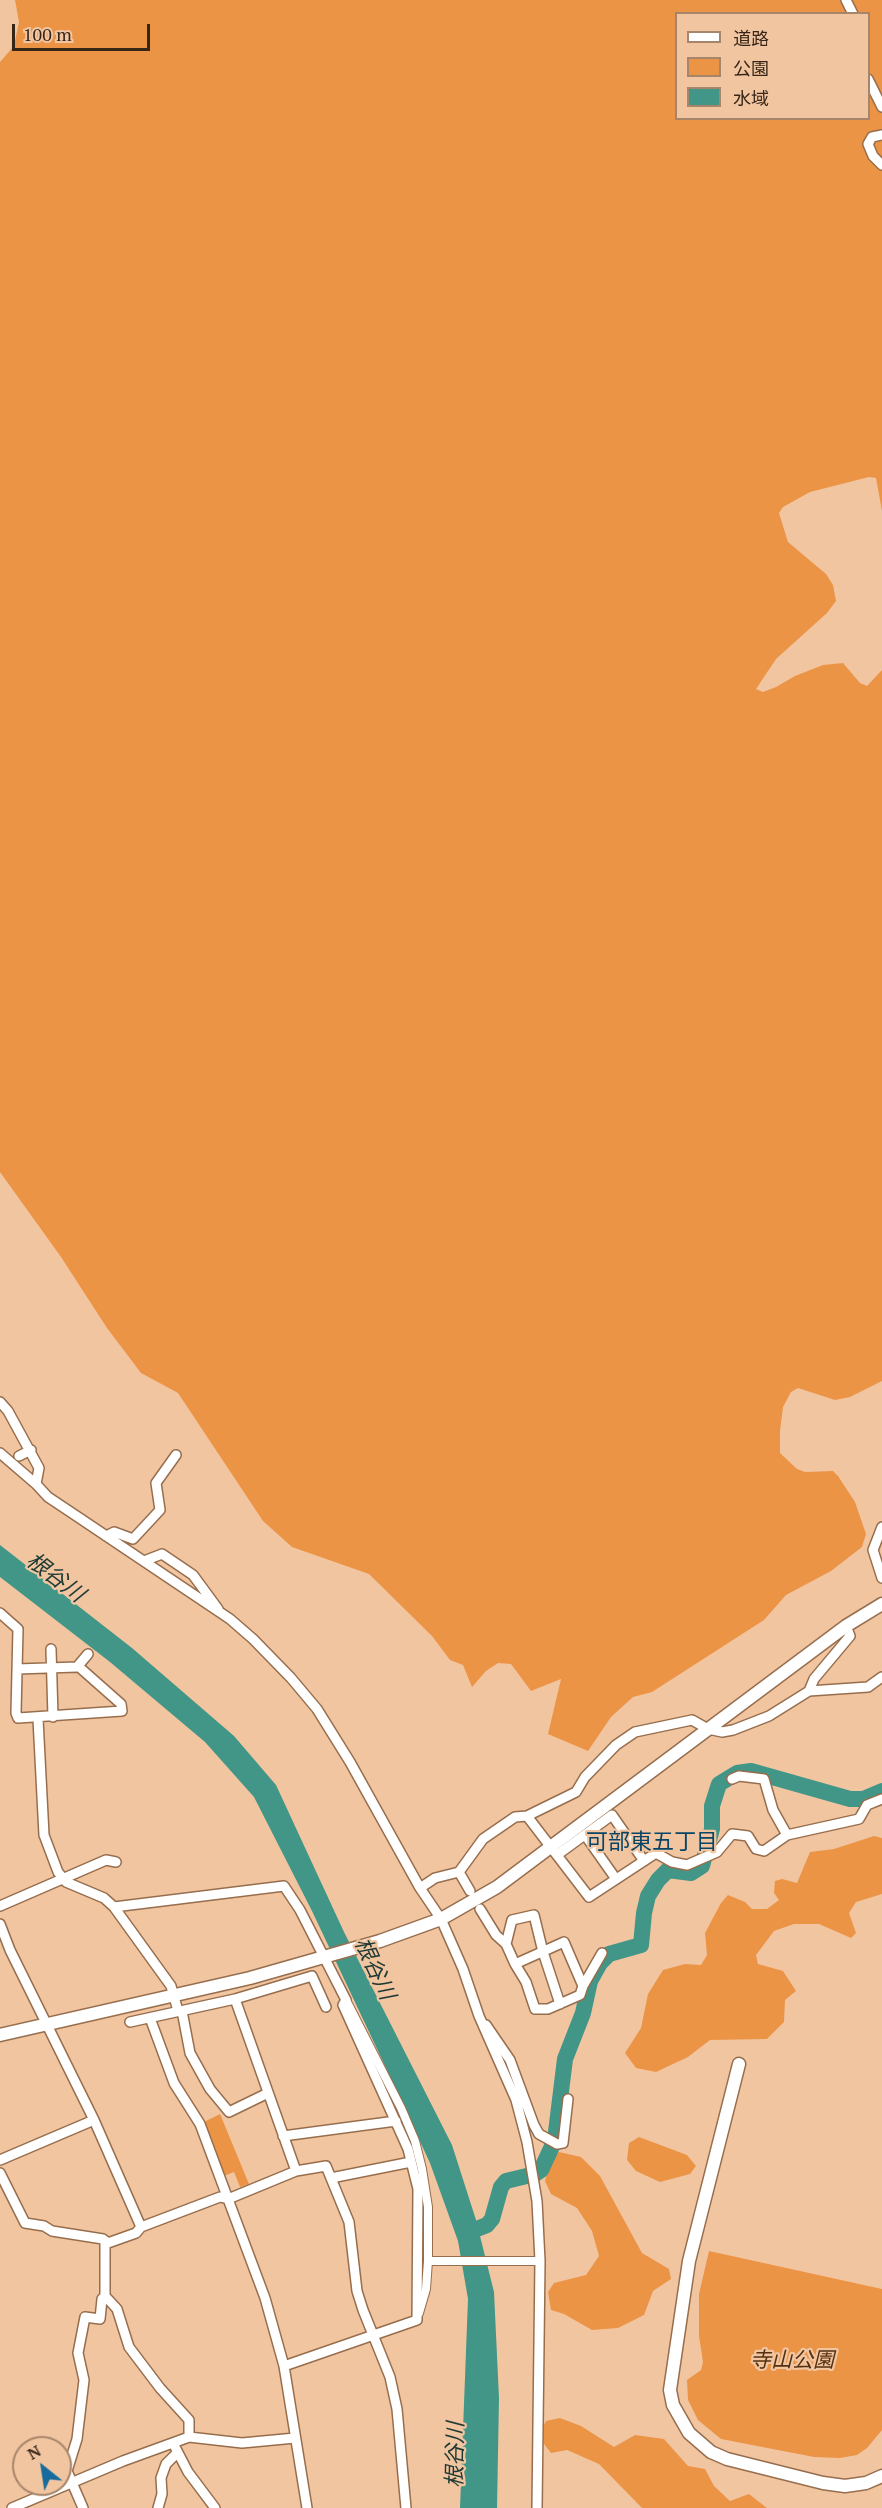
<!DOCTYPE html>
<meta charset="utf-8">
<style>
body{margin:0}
#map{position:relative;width:882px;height:2508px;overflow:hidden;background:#f2c5a1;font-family:"PT Serif","Noto Sans JP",serif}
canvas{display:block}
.legend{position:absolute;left:675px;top:12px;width:195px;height:108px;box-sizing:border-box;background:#f2c5a1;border:2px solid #a7856a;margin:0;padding:8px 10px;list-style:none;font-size:18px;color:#372618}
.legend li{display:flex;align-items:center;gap:12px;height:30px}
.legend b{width:30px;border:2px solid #a7856a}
.north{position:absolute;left:12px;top:2436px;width:60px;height:60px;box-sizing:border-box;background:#f2c5a1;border:2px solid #a7856a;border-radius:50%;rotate:330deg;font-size:16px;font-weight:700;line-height:24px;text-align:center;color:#372618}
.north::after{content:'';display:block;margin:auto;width:21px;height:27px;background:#166c9d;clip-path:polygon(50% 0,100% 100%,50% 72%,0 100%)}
.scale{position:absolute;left:12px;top:24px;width:138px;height:27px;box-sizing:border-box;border:3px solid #372618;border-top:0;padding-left:8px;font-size:18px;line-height:21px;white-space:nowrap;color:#372618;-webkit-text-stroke:4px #f2c5a1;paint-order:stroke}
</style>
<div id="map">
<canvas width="882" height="2508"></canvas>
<ul class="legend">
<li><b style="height:8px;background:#fff"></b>道路</li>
<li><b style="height:16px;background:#eb9446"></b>公園</li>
<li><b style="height:16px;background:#419687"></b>水域</li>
</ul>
<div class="north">N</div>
<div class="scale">100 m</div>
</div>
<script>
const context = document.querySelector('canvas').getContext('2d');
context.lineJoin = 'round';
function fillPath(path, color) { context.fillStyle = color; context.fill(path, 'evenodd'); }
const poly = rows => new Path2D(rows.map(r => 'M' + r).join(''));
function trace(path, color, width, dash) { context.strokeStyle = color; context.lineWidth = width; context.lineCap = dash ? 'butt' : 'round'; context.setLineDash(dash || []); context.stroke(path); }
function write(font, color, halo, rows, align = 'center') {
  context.font = font + ' "PT Serif","Noto Sans JP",serif'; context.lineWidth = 4.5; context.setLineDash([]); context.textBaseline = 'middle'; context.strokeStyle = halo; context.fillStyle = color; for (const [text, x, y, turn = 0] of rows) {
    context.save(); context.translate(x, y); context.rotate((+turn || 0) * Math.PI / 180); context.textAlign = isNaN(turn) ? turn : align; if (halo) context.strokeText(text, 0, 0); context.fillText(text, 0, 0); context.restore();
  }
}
fillPath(poly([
 [15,0,882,0,882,511,876,478,869,477,810,492,783,507,779,513,788,542,826,574,833,585,836,601,827,613,776,659,756,689,763,692,776,687,795,676,823,665,843,663,860,683,867,686,882,670,882,1381,850,1397,835,1400,798,1388,791,1392,783,1407,780,1431,780,1453,797,1469,805,1472,833,1471,838,1476,855,1502,866,1534,862,1547,831,1571,786,1595,764,1620,652,1692,633,1697,611,1717,588,1751,548,1734,561,1679,531,1691,511,1664,498,1663,486,1671,472,1687,463,1665,450,1660,432,1636,369,1574,292,1547,263,1521,178,1393,141,1373,107,1328,61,1257,0,1172,0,62,14,46,19,22],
 [676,14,868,14,868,118,676,118],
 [874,1836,882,1838,882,1894,856,1902,849,1913,856,1933,851,1938,819,1924,794,1924,774,1931,756,1955,758,1964,783,1971,796,1991,785,2000,784,2022,767,2039,710,2040,688,2057,656,2072,636,2068,625,2053,641,2028,648,1994,663,1970,685,1964,701,1965,707,1955,705,1933,721,1903,728,1895,745,1902,752,1909,767,1909,779,1900,774,1893,775,1881,782,1879,797,1883,810,1852,834,1849],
 [220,2114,249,2184,240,2187,234,2172,224,2176,204,2122],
 [639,2137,687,2155,696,2166,690,2174,660,2182,636,2171,627,2160,629,2143],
 [559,2152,581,2157,600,2176,642,2253,669,2269,671,2279,653,2291,644,2315,618,2328,592,2330,564,2314,551,2310,548,2292,554,2283,586,2275,599,2256,592,2231,577,2208,551,2194,545,2181,551,2160],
 [709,2251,882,2289,882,2430,867,2448,857,2455,840,2458,814,2457,721,2439,698,2420,688,2400,687,2380,701,2370,703,2362,699,2336,699,2294],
 [560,2418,581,2426,614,2447,635,2435,664,2439,688,2466,705,2469,714,2486,730,2501,749,2494,767,2508,642,2508,599,2464,567,2450,551,2453,544,2444,542,2429,546,2421]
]), '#eb9446');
fillPath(poly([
 [0,1545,132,1648,234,1736,276,1785,344,1932,452,2145,476,2220,494,2292,499,2398,497,2508,460,2508,468,2299,458,2241,430,2163,379,2053,312,1911,254,1797,205,1742,110,1662,0,1577]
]), '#419687');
trace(poly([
 [469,2232,487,2225,492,2219,501,2187,506,2181,535,2174,541,2170,555,2140,565,2059,583,2013,590,1981,600,1963,609,1954,641,1945,644,1913,648,1896,658,1880,668,1870,691,1873,702,1866,712,1829,712,1806,719,1784,737,1773,751,1771,850,1799,863,1799,882,1791]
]), '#419687', 16);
const pedestrian = poly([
 [346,2000,401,2108,415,2141,422,2169,428,2207,428,2261,426,2289,419,2313],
 [428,2261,540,2261]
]);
const minor = poly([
 [846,0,853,14],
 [868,79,882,107],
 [882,135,872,137,868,144,873,156,882,165],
 [0,1402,8,1411,39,1468,36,1484,0,1453],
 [19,1456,31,1450],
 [36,1484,48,1497,72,1513,230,1619,253,1639,291,1678,317,1709,350,1762,420,1888],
 [882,1527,873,1550,882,1578],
 [106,1536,114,1532,133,1539,160,1510,156,1483,176,1455],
 [144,1561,162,1554,193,1575,218,1609],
 [0,1613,18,1629,16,1713,18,1718,122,1711,121,1704,78,1666],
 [51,1649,53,1717],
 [17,1669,77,1667,88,1654],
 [809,1691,814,1679,850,1636,846,1626],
 [38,1719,44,1835,58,1872,66,1882,104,1898,114,1907,171,1986,178,2011],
 [732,1779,739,1776,764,1779,773,1810,787,1835],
 [527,1816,589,1897,656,1853,672,1862,687,1865,717,1852,732,1834,748,1836,756,1849,764,1851,787,1835,859,1819,867,1805,882,1799],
 [585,1835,616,1879],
 [557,1855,612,1815,644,1861],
 [459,1872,470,1891],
 [0,1906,106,1860,116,1862],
 [114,1907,284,1886,300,1910,346,2000,343,2005,408,2149,418,2189,417,2320,284,2366],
 [480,1909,496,1935,506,1944,515,1964,526,1982,535,2009,548,2009,580,1995,583,1986,564,1942,515,1964],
 [0,1924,10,1950,94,2120,141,2227,220,2197,228,2199,265,2298,284,2366,307,2508],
 [506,1944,512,1920,534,1915,543,1952,560,2004],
 [583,1986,602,1953],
 [235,1999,296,2171],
 [182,2011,190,2053,210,2089,229,2112,268,2093],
 [150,2018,174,2083,200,2124,228,2199,296,2171,326,2166,349,2222,357,2291,363,2310,390,2377,397,2409,406,2508],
 [130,2022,235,1999,312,1976,326,2007],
 [486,2025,510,2060,534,2125,539,2134,557,2144,563,2143,568,2099],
 [283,2136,396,2121],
 [0,2160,94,2120],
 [0,2173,25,2223,44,2226,52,2231,103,2239,107,2242],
 [331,2178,411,2162],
 [141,2227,136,2233,105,2244,105,2296,117,2309,129,2347,160,2388,189,2420,189,2437],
 [173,2443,188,2472,215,2508],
 [12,2508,123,2461,189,2437,242,2443,295,2438],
 [83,2508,67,2471,77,2439,84,2380,78,2353,85,2317,100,2319,102,2299,105,2296],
 [158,2508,162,2494,161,2478,166,2464,177,2453],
 [537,2508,540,2261,537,2201,527,2142,516,2100,479,2016,463,1969,441,1919,420,1888,435,1878,459,1872,483,1839,515,1817,527,1816,576,1792,585,1777,616,1745,635,1732,692,1720,708,1729,722,1732,733,1730,769,1716,809,1691,868,1687,882,1677]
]);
const tertiary = poly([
 [0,2035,250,1978,380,1941,441,1919,497,1887,846,1626,882,1604],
 [739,2064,689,2261,670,2390,673,2405,689,2433,711,2452,727,2459,823,2483,845,2486,866,2483,882,2476]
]);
trace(pedestrian, '#976e4d', 10);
trace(minor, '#976e4d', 12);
trace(tertiary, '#976e4d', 15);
trace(pedestrian, '#fff', 8);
trace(minor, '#fff', 9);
trace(tertiary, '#fff', 12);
write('italic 21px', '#553110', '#f2c5a1', [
 ["寺山公園",792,2361]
]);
write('italic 22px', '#1f3a34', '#f2c5a1', [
 ["根谷川",55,1578,37],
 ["根谷川",374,1969,65],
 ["根谷川",456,2455,-89]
]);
write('22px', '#074465', '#f2c5a1', [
 ["可部東五丁目",652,1843]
]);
</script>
